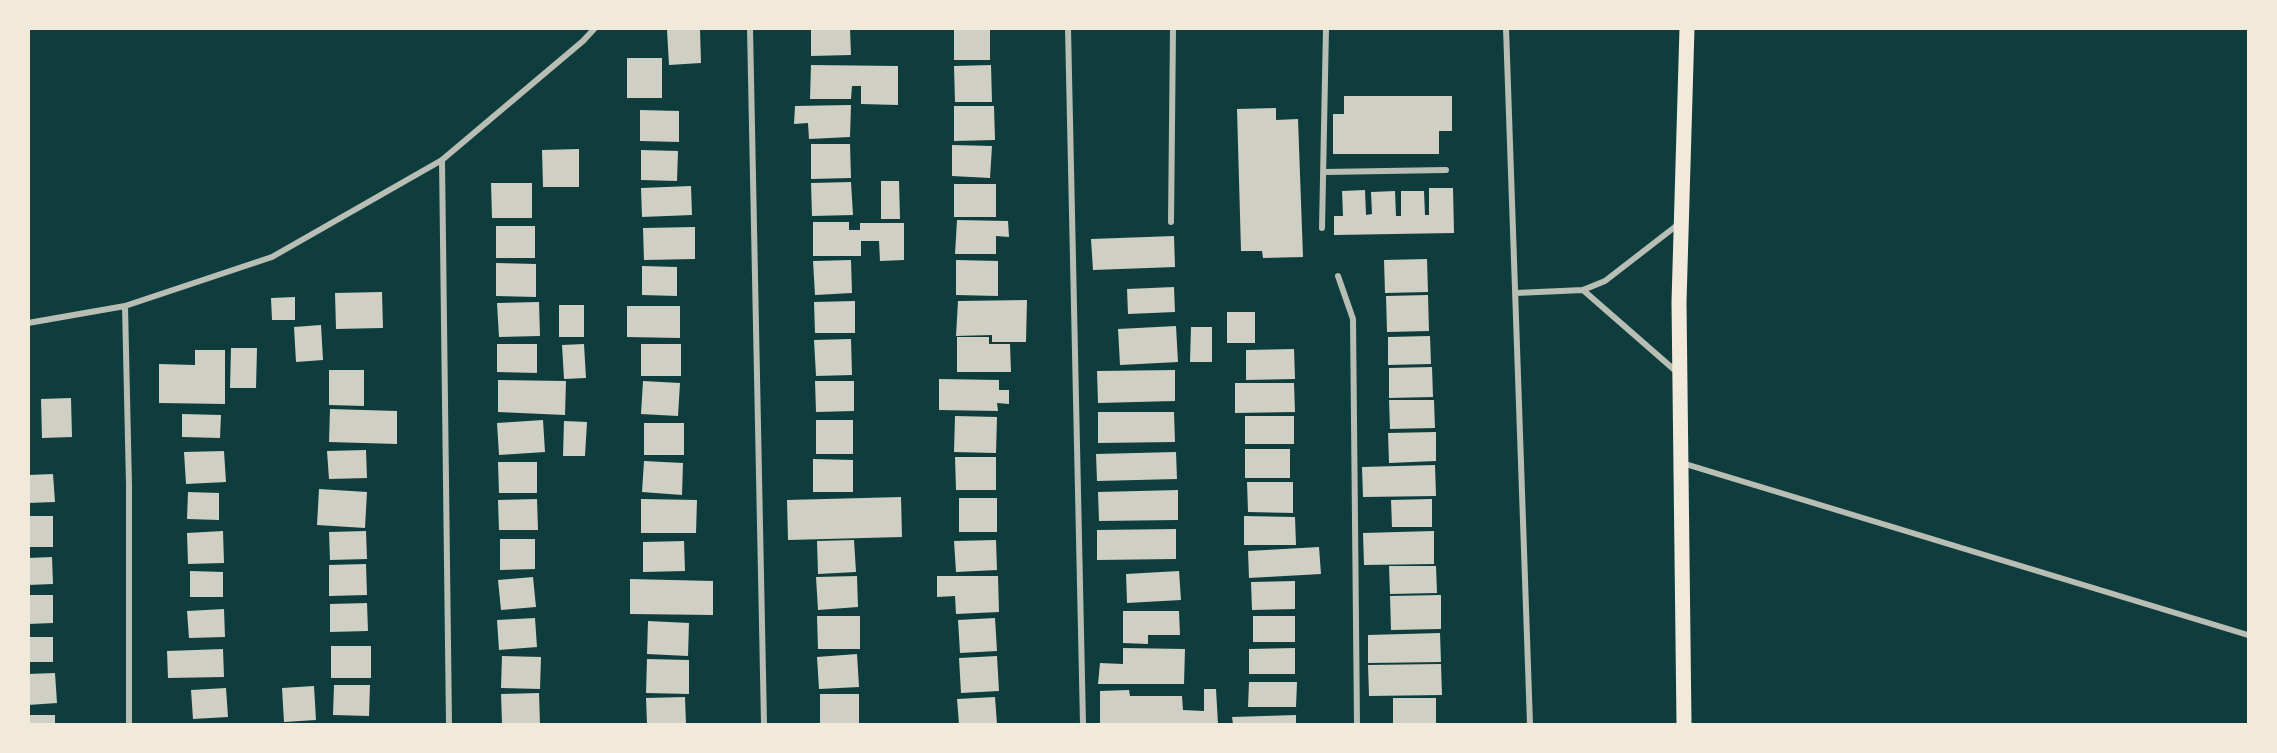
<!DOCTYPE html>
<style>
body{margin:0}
#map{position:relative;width:2277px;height:753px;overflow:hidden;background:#0f3d3e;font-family:"PT Serif",serif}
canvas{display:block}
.frame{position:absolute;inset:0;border:30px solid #f1e9da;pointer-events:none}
</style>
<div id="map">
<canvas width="2277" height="753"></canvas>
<div class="frame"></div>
</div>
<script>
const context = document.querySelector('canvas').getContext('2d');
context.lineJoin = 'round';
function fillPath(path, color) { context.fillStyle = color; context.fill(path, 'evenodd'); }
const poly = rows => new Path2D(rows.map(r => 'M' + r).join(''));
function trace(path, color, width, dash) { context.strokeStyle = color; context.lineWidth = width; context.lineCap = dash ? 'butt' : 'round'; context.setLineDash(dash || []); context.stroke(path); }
fillPath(poly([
 [811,28,850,28,851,55,811,56],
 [954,28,990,28,990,60,954,60],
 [700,29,701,63,669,65,667,30],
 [627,58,662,58,662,98,627,98],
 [811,65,898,66,898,105,861,104,861,86,852,86,851,99,810,99],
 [991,65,992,102,955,102,954,66],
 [1344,96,1452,96,1452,131,1439,131,1439,154,1333,154,1333,114,1344,114],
 [851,105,850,137,809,139,808,123,794,124,795,106],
 [954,106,994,106,995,140,954,141],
 [1276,108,1276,120,1298,119,1303,257,1263,258,1262,251,1241,251,1237,109],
 [640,110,679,111,679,142,640,141],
 [811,144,850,144,851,178,811,179],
 [952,145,992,146,990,178,952,176],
 [579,149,579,187,543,187,542,150],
 [641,150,678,151,677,181,641,180],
 [881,181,899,181,900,219,881,219],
 [851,182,853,215,812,216,811,183],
 [491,183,532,183,532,218,492,218],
 [954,184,996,184,996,217,954,217],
 [691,186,692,215,642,217,641,188],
 [1429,188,1453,188,1454,233,1334,235,1334,216,1343,216,1342,191,1365,190,1366,215,1372,214,1371,192,1395,191,1396,216,1401,216,1401,191,1424,191,1425,215,1429,215],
 [957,220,1008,221,1009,237,996,236,996,254,955,254],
 [813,222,849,222,849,230,860,230,860,223,904,223,904,260,880,261,879,241,861,241,861,256,813,256],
 [496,226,535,226,535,258,496,258],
 [695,227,695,259,644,260,643,228],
 [1174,236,1175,267,1093,270,1091,239],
 [1427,259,1428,292,1385,293,1384,260],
 [851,260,852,293,815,295,813,261],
 [956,260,998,261,998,296,956,295],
 [496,263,536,264,536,297,496,296],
 [642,266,677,267,677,296,642,295],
 [1174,287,1175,312,1128,314,1127,289],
 [382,292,383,328,336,329,335,293],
 [1428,295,1429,331,1387,332,1386,296],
 [295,297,295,320,272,320,271,298],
 [1027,300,1026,342,992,342,992,335,956,336,958,301],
 [855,301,855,333,815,333,814,302],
 [539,302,540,336,499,337,497,303],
 [559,305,584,305,584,337,559,337],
 [627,306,680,306,680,338,627,337],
 [1227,312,1255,312,1255,343,1227,343],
 [321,325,323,360,296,362,294,327],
 [1176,326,1178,362,1120,365,1118,329],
 [1191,327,1212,327,1212,362,1190,362],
 [1430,336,1431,364,1388,365,1388,337],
 [957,337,989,337,989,344,1010,344,1011,372,957,372],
 [851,339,852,375,816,376,814,340],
 [497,344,537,344,537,373,497,372],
 [584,344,586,378,564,379,562,345],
 [641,344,681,344,681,376,641,376],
 [231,348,257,348,256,388,230,388],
 [1294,349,1295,379,1246,380,1246,350],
 [195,350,225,350,225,404,159,403,159,364,195,365],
 [1432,367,1433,397,1389,398,1389,368],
 [329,370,364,370,364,406,329,405],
 [1175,370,1175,401,1098,403,1097,371],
 [939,379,999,380,999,390,1009,390,1009,404,997,403,998,411,939,410],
 [498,380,566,381,565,415,498,412],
 [643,381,680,383,678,416,641,414],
 [815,381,854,381,854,411,816,412],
 [1235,383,1294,383,1295,412,1235,413],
 [71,398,72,437,42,438,41,399],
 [1389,400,1434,400,1435,428,1390,429],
 [330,409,397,411,397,444,329,442],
 [1098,412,1174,412,1175,442,1098,443],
 [182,414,221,415,220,438,182,437],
 [955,416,997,417,996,453,954,452],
 [1245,416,1294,416,1294,444,1245,444],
 [543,420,545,452,499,455,497,423],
 [816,420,853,420,853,454,816,454],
 [564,421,587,422,585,456,563,456],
 [644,423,684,423,684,455,644,455],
 [1436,432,1436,461,1389,463,1388,433],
 [1245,449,1290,449,1290,478,1245,478],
 [366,450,367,478,329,479,327,451],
 [224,451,226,482,186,484,184,452],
 [1176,452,1177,479,1097,481,1096,454],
 [955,457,996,457,996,490,956,490],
 [813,459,853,460,853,492,813,492],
 [644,461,683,463,682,495,642,492],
 [498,462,537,462,537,493,499,493],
 [1435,465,1436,496,1363,497,1362,467],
 [53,474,55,502,28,503,28,475],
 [1247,482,1293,482,1293,513,1248,512],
 [319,489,367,492,365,528,317,525],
 [1178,490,1178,520,1099,521,1098,492],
 [188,492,219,493,219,520,187,519],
 [901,497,902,537,788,540,787,500],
 [959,498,997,498,997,532,959,532],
 [537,499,538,530,499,530,498,500],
 [641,499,697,500,696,533,641,533],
 [1432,499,1432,527,1392,527,1391,500],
 [28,516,53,516,53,547,28,547],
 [1244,516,1295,517,1296,545,1244,545],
 [1176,529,1176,559,1097,560,1097,530],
 [223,531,224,563,188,564,187,533],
 [366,531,367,559,330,560,329,532],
 [1434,531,1434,564,1364,565,1363,533],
 [500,539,535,539,535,569,500,570],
 [854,540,856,572,818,574,817,541],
 [996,540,997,570,956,572,954,541],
 [684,541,685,571,643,572,643,542],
 [1319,547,1321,574,1249,578,1248,551],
 [52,557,53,584,28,585,28,558],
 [366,564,367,595,329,596,329,565],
 [1389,566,1436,566,1437,593,1390,594],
 [190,571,223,572,223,597,190,597],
 [1179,571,1181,600,1127,603,1126,574],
 [857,576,858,607,818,610,816,577],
 [937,576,998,576,999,612,956,614,955,596,937,597],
 [533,577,536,607,501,610,498,580],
 [630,579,713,581,713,615,630,614],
 [1295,581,1295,609,1252,610,1251,582],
 [28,595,53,595,53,623,28,624],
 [1441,595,1441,629,1391,630,1390,596],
 [367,603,368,631,330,632,330,604],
 [224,609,225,637,189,638,187,611],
 [1123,611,1179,611,1180,635,1148,635,1148,644,1123,643],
 [817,616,860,616,860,649,818,649],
 [1253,616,1295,616,1295,642,1253,642],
 [535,618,537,647,499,650,497,620],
 [995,618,997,651,960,653,958,620],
 [648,621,689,623,688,656,647,654],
 [1440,633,1441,662,1368,663,1368,635],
 [28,637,53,637,53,662,28,662],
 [331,646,371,646,371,678,331,678],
 [1123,648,1185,649,1184,684,1098,684,1100,663,1123,664],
 [1295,648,1295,674,1249,674,1249,649],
 [223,649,224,677,168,678,167,651],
 [857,654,859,687,819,689,817,657],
 [502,656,541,657,540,689,501,688],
 [997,656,999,691,961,693,959,658],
 [647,659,689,660,689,694,646,693],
 [1441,664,1442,695,1369,696,1368,665],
 [55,673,57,703,28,705,28,674],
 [1249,682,1297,682,1296,707,1248,707],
 [334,685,370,685,369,716,333,715],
 [314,686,316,720,284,722,282,688],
 [226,688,228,717,193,719,191,690],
 [1204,689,1216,689,1218,724,1100,724,1100,691,1129,690,1130,696,1182,696,1183,710,1204,711],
 [539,693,540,724,502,724,501,694],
 [820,694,859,694,859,724,820,724],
 [685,697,686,724,647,724,646,698],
 [995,697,997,724,959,724,957,699],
 [1393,698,1436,698,1436,724,1393,724],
 [28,715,55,715,55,724,28,724],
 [1296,715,1296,724,1233,724,1232,717]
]), '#cfcfc3');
trace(poly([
 [750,28,764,724],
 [1068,28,1083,724],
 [1506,28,1530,724],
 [442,160,449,724],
 [1325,172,1446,170],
 [1171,222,1173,28],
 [1322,228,1326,28],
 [1338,276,1353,319,1357,724],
 [1583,290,1678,373],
 [1516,293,1583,290,1605,281,1680,223],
 [125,306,129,485,129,724],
 [28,323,125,306,272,257,442,160,583,41,595,28],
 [1682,463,2248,635]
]), '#b8beb3', 6);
trace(poly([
 [1684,724,1679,302,1687,28]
]), '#f1e9da', 15);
</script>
